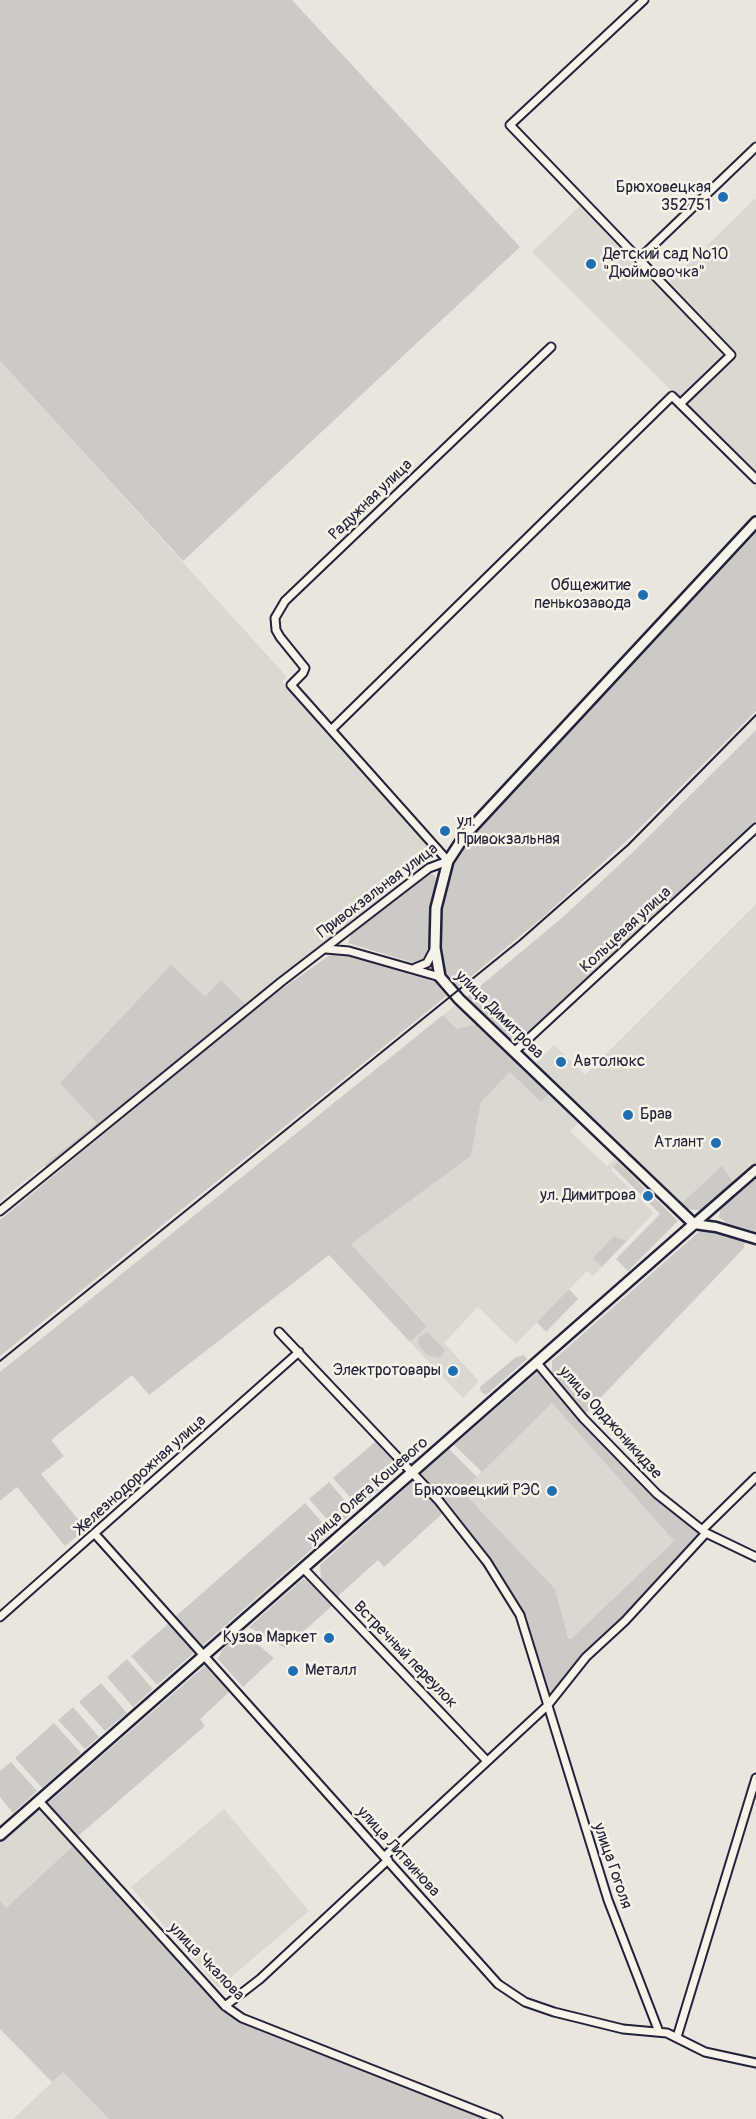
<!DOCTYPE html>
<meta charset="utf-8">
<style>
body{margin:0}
canvas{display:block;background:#eae6de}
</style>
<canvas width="756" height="2119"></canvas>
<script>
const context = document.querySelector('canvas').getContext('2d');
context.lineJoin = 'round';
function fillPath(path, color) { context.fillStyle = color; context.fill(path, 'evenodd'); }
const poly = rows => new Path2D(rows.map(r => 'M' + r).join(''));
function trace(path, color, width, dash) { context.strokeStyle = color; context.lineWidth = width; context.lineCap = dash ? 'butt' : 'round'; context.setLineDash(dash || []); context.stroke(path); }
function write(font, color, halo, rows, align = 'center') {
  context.font = font + ' Pangolin,sans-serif'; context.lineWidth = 5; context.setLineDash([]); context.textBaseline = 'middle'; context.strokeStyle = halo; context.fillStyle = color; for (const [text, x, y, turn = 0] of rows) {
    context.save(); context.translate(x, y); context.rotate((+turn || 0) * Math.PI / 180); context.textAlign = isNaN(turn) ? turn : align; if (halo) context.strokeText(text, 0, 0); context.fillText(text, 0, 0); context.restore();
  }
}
fillPath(poly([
 [756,198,756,475,532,252,581,205,662,289],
 [0,361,287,677,282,682,436,855,246,1005,100,1125,97,1123,0,1201],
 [756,904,756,1162,701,1210,695,1210,688,1209,536,1063,554,1045,585,1075],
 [457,1004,477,1024,457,1029,443,1015],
 [518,1064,578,1123,570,1131,607,1166,615,1159,618,1162,611,1170,654,1213,593,1276,587,1271,516,1344,478,1307,444,1343,479,1381,463,1398,410,1342,427,1325,351,1244,471,1156,481,1102],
 [552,1403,674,1541,572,1638,567,1637,555,1589,462,1491],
 [38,1807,73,1846,6,1908,0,1901,0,1841],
 [224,1809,309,1911,218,1988,131,1887],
 [63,2072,109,2119,13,2119]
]), '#dbd8d2');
fillPath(poly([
 [0,0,292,0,520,247,183,561,0,361],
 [756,533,756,711,634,834,542,918,457,988,447,974,443,965,440,923,444,885,451,863,461,847],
 [756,730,756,824,517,1045,467,997,563,917,632,853],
 [430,873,435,876,436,880,430,951,423,960,414,963,348,943,351,934],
 [331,954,344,954,436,982,449,994,0,1356,0,1220,261,1004],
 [171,965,205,997,221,980,246,1005,47,1168,44,1165,97,1123,60,1083],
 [443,1015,457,1029,477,1024,549,1094,541,1102,510,1072,481,1102,471,1156,351,1244,427,1326,410,1342,329,1255,149,1395,132,1375,51,1440,64,1456,41,1474,86,1529,65,1546,17,1487,0,1501,0,1372],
 [618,1162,678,1221,628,1271,616,1259,660,1214,613,1167],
 [722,1166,733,1182,701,1210,688,1209,682,1203],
 [756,1177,756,1234,727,1224,719,1217,721,1208],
 [701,1230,745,1241,744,1248,586,1413,552,1373,552,1361],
 [614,1236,626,1241,602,1267,593,1258],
 [569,1289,578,1299,546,1332,537,1322],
 [427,1332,445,1350,440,1358,427,1355,418,1344,419,1337],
 [524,1355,527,1359,486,1395,481,1392,480,1387,516,1357],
 [538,1372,598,1440,650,1493,695,1528,698,1535,623,1619,582,1655,554,1694,548,1692,527,1619,521,1606,496,1566,449,1504,420,1474,449,1449,477,1477,462,1491,555,1589,568,1638,572,1638,674,1541,552,1403,482,1472,454,1445],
 [376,1441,403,1468,359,1507,333,1478],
 [414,1480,444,1512,384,1567,378,1560,337,1597,321,1579,320,1565],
 [329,1482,354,1511,335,1528,309,1499],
 [305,1503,331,1532,201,1647,175,1617],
 [303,1579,309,1580,333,1605,285,1648,249,1627],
 [169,1623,195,1652,157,1685,131,1656],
 [243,1632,274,1658,243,1687,218,1659,222,1650],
 [127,1659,153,1689,133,1707,107,1677],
 [207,1664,230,1691,200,1719,205,1726,77,1837,48,1803],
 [101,1683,127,1713,105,1731,79,1702],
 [73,1707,99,1737,85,1749,58,1720],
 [54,1723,81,1753,42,1788,15,1758],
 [11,1762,37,1791,13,1813,0,1797,0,1771],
 [73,1846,230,2015,260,2031,483,2119,109,2119,63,2072,52,2082,0,2029,0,1901,6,1908]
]), '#cdc9c6');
const minor = poly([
 [644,0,510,125,731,355,680,404],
 [639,259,756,147],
 [331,730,672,396,756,479],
 [326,949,349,951,440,977],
 [415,968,427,963,435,948],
 [514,1052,756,828],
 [0,1211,281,982,429,868,448,861,291,685,303,673,305,668,280,637,276,630,275,618,285,601,551,347],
 [279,1332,439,1501,487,1562,520,1615,608,1900,659,2032],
 [537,1363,583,1418,657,1494,706,1533,756,1557],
 [702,1530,756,1477],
 [95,1534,498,1984,525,2002,554,2012,623,2029,667,2033,705,2052,756,2063],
 [303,1568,487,1761],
 [0,1617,299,1352],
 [39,1801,225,2006,242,2018,498,2119],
 [385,1856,547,1706,586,1657,625,1621,706,1533],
 [225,2006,260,1979,388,1860],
 [677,2037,756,1778]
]);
const tertiary = poly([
 [694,1224,756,1170],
 [694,1224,716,1227,756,1239]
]);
const secondary = poly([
 [0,1835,694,1224,459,999,440,977,435,948,436,908,448,861,465,835,756,522]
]);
trace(minor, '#22223b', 11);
trace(tertiary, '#22223b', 13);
trace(secondary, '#22223b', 14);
trace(minor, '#f7f3e8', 7);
trace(tertiary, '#f7f3e8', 8);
trace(secondary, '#f7f3e8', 9);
trace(poly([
 [0,1361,519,941,628,845,756,715]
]), '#22223b', 2);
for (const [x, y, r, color] of [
 [723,197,6,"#1f6fb2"],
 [591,264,6,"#1f6fb2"],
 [643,595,6,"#1f6fb2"],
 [445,831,6,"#1f6fb2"],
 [561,1062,6,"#1f6fb2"],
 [628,1115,6,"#1f6fb2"],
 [716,1143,6,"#1f6fb2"],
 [648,1196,6,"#1f6fb2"],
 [453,1371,6,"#1f6fb2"],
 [552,1491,6,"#1f6fb2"],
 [329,1638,6,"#1f6fb2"],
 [293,1671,6,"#1f6fb2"]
]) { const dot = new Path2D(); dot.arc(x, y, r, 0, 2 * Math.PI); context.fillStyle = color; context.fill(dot); trace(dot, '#f7f3e8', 2); }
write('16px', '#22223b', '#f7f3e8', [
 ["Брюховецкая",711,188],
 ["352751",711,206],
 ["Детский сад №10",603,255,"left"],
 ["\"Дюймовочка\"",603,273,"left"],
 ["Общежитие",631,586],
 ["пенькозавода",631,604],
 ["ул.",457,822,"left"],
 ["Привокзальная",457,840,"left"],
 ["Автолюкс",573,1062,"left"],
 ["Брав",640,1115,"left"],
 ["Атлант",704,1143],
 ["ул. Димитрова",636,1196],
 ["Электротовары",441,1371],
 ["Брюховецкий РЭС",540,1491],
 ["Кузов Маркет",317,1638],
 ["Металл",305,1671,"left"]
], 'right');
write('16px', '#22223b', '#f7f3e8', [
 ["Радужная улица",371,500,-44],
 ["Привокзальная улица",378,891,-37],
 ["Кольцевая улица",626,930,-43],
 ["улица Димитрова",499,1015,45],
 ["улица Орджоникидзе",610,1423,48],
 ["Железнодорожная улица",141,1475,-42],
 ["улица Олега Кошевого",368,1491,-41],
 ["Встречный переулок",405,1655,46],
 ["улица Литвинова",398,1852,48],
 ["улица Гоголя",612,1866,71],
 ["улица Чкалова",206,1962,46]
]);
</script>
